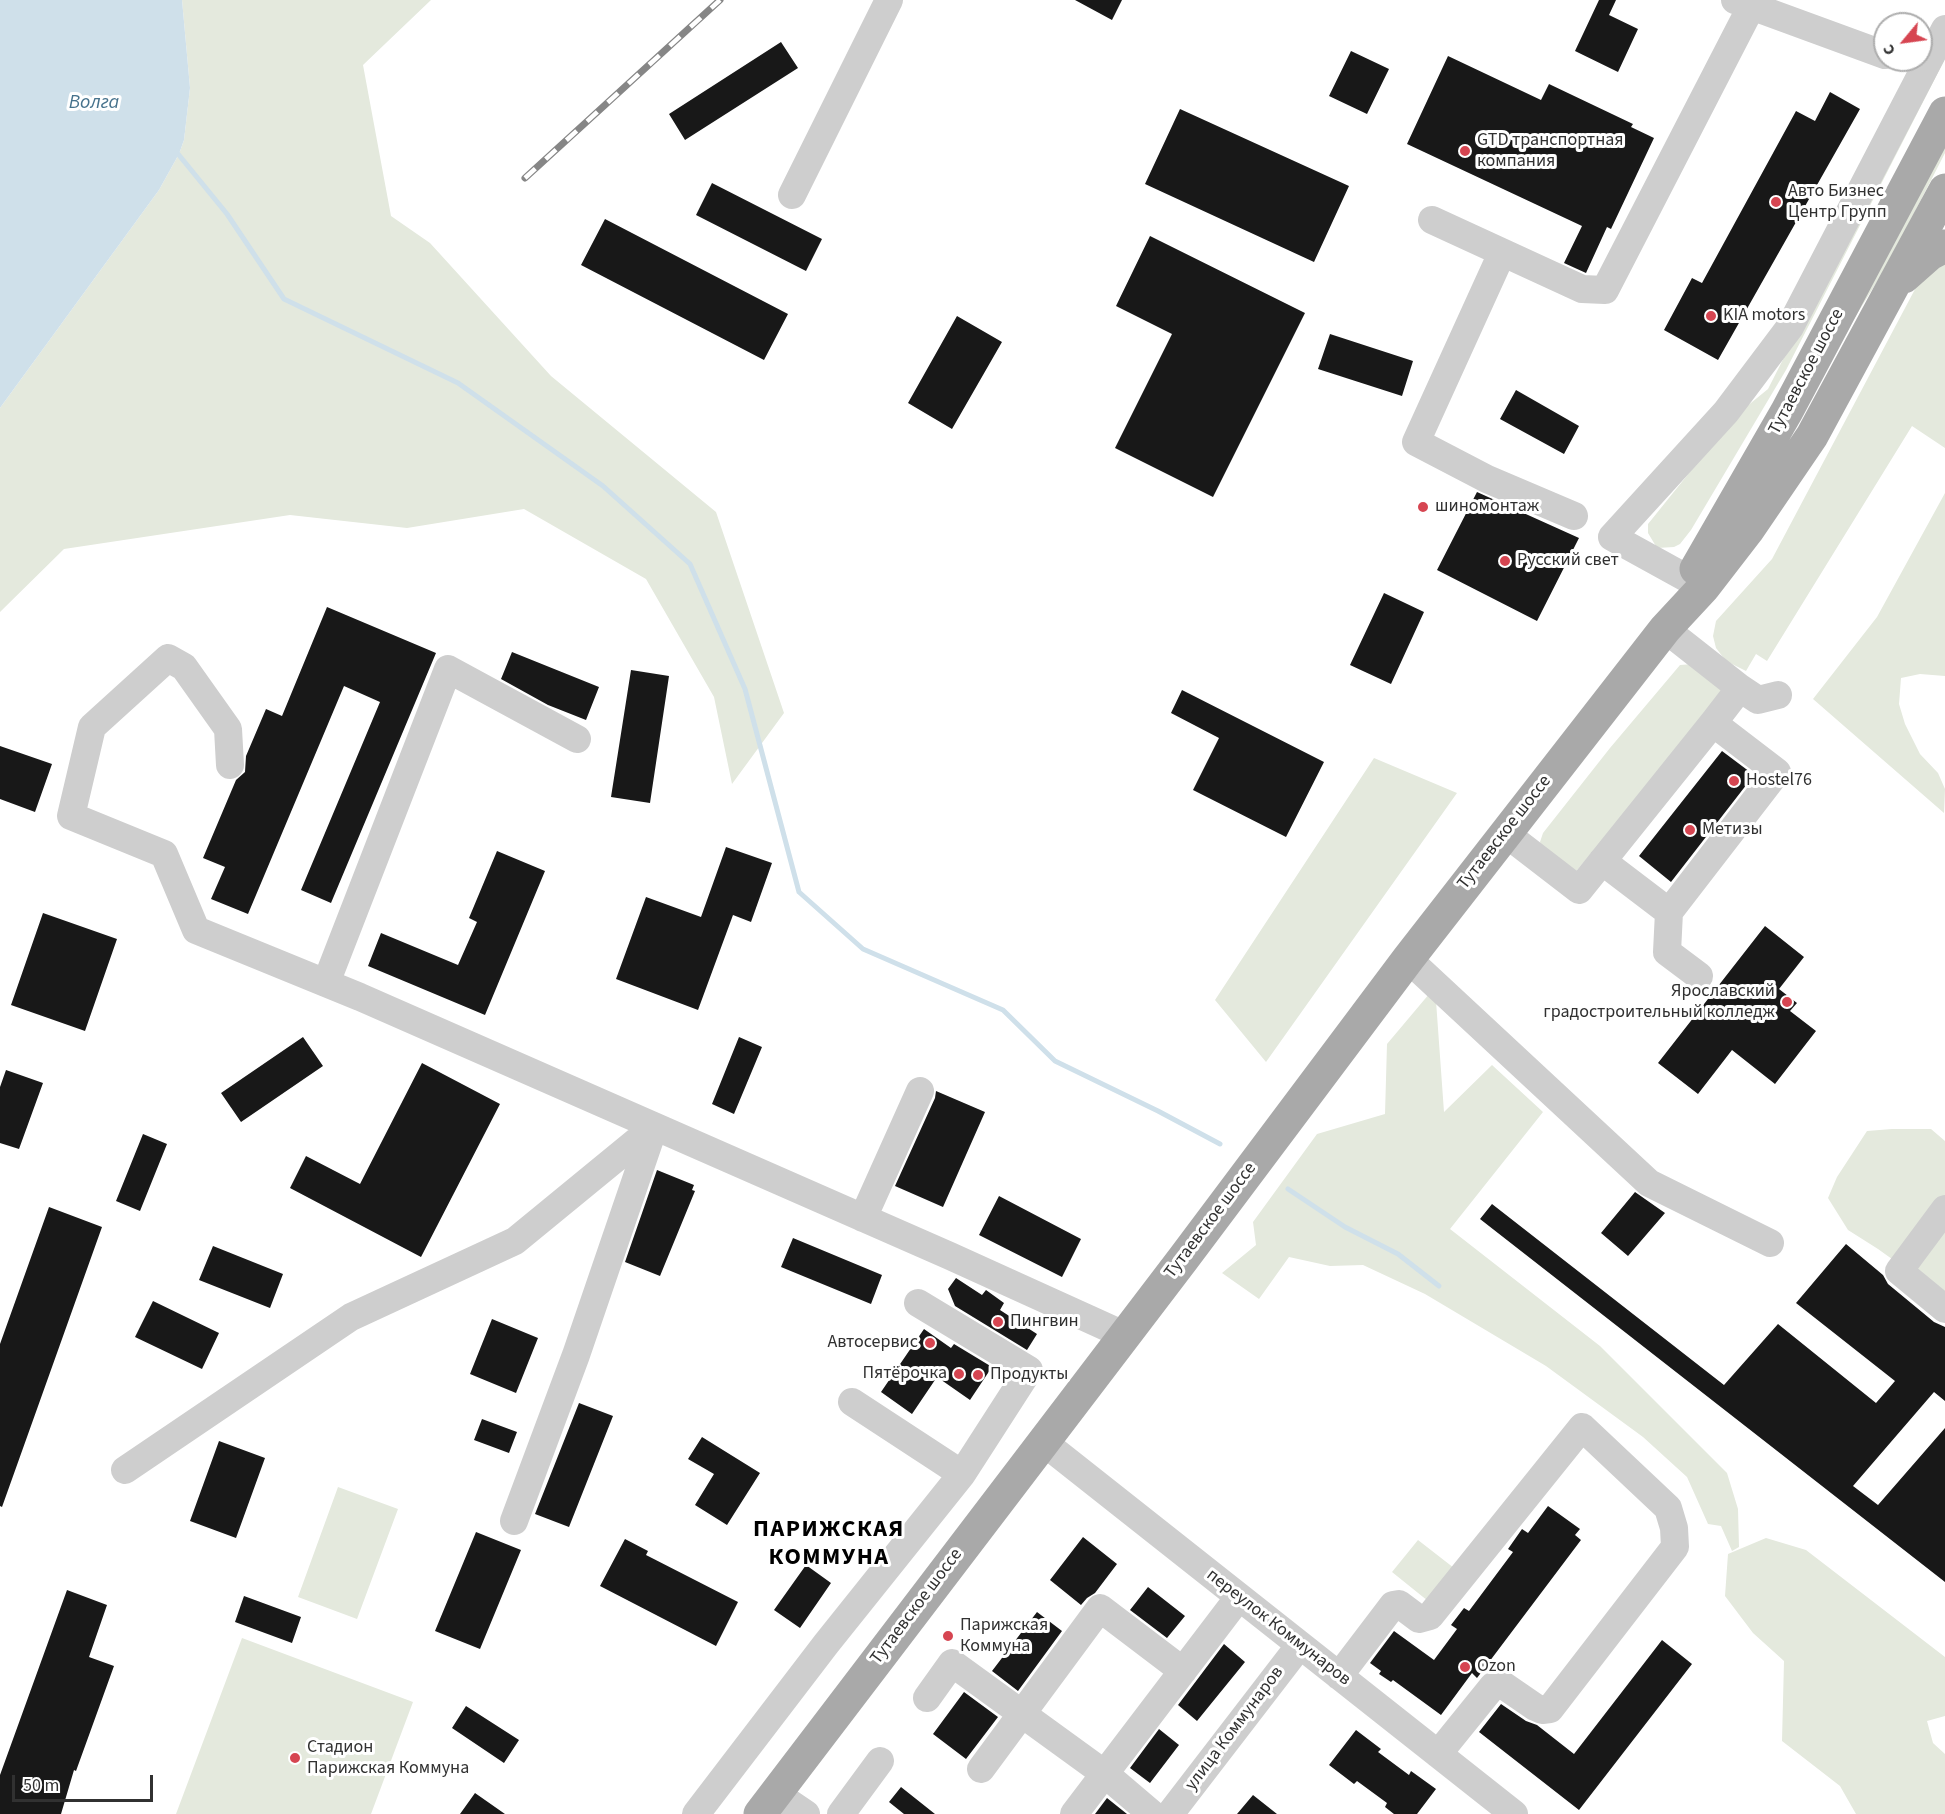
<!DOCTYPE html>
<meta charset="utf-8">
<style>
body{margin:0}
#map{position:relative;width:1945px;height:1814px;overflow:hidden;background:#fff;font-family:"Source Sans 3",sans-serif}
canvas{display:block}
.north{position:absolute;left:1873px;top:12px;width:60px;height:60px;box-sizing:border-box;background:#fff;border:2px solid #adadad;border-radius:50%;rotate:241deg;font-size:16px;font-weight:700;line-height:24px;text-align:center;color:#313131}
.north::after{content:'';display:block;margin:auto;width:21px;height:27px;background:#d64551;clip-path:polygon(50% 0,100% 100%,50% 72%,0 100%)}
.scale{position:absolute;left:12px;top:1775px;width:141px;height:27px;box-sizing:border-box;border:3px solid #313131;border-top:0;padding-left:8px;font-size:18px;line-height:21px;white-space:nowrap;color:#313131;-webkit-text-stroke:4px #fff;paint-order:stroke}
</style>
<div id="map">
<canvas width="1945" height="1814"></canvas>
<div class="north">С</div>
<div class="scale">50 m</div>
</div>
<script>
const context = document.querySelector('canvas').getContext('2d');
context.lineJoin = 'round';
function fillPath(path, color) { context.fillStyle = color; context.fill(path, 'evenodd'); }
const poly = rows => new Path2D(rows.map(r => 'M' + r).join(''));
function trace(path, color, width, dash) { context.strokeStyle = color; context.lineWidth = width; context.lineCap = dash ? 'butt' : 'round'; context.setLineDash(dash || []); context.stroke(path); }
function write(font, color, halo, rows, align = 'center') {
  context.font = font + ' "Source Sans 3",sans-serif'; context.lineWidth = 6; context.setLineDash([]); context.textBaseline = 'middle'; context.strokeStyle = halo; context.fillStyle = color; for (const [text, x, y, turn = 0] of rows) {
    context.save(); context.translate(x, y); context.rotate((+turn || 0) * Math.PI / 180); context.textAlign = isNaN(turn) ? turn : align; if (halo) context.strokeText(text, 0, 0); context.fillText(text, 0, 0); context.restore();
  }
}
fillPath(poly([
 [182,0,431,0,363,65,391,216,430,243,551,376,716,512,784,713,732,784,714,697,646,579,524,509,407,528,290,515,64,549,0,612,0,408,159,190,179,154,184,140,190,88],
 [1945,40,1945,59,1786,370,1691,530,1680,544,1674,547,1657,548,1648,533,1648,524,1735,416,1768,389],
 [1945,142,1945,153,1888,264,1847,330],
 [1945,262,1945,448,1912,426,1767,661,1756,654,1746,671,1726,661,1716,648,1713,636,1716,621,1772,559,1922,276],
 [1945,493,1945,676,1920,674,1901,678,1899,704,1905,724,1920,754,1938,773,1945,789,1944,813,1813,699,1877,617],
 [1693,664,1704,668,1725,695,1572,876,1542,850,1540,842,1543,833,1610,748,1680,665],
 [1374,758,1457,793,1266,1062,1215,1000],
 [1435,987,1444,1112,1492,1065,1543,1112,1450,1229,1600,1346,1727,1473,1738,1509,1739,1547,1732,1551,1721,1526,1708,1524,1687,1477,1643,1437,1546,1366,1425,1294,1363,1265,1330,1266,1289,1257,1259,1299,1222,1273,1256,1245,1253,1222,1317,1134,1385,1114,1387,1044],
 [1892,1129,1931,1129,1945,1141,1945,1297,1878,1249,1848,1230,1828,1198,1837,1177,1867,1131],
 [338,1487,398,1509,357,1619,298,1597],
 [1766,1538,1806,1550,1945,1657,1945,1716,1927,1721,1933,1743,1945,1754,1945,1814,1856,1814,1840,1786,1782,1741,1784,1661,1753,1633,1725,1596,1728,1554],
 [1418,1540,1454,1568,1428,1601,1392,1572],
 [242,1638,413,1702,371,1814,176,1814]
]), '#e4e9dd');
fillPath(poly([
 [0,0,182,0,190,88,184,140,179,154,159,190,0,408]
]), '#cfe0ea');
trace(poly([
 [174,149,227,214,284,299,458,383,603,486,690,564,745,689,799,892,863,949,1003,1010,1055,1061,1158,1111,1220,1144],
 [1288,1189,1345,1227,1398,1254,1439,1286]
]), '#cfe0ea', 5);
fillPath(poly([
 [1075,0,1122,0,1112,20],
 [1599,0,1616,0,1609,15,1638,29,1618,72,1575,51],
 [781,42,798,68,685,140,669,114],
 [1351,51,1389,69,1367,114,1329,96],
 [1448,56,1541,100,1549,84,1633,124,1631,127,1654,138,1611,229,1607,227,1586,273,1564,263,1582,226,1407,144],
 [1830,92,1860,109,1718,360,1664,330,1692,278,1702,283,1796,111,1815,121],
 [1180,109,1349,186,1314,262,1145,184],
 [712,183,822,239,806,271,696,215],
 [605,219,788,314,764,360,581,265],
 [1150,236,1305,313,1213,497,1115,448,1172,334,1116,306],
 [957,316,1002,342,952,429,908,403],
 [1330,334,1413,361,1402,396,1318,369],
 [1516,390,1579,426,1564,454,1500,419],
 [1477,492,1579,538,1537,621,1437,570],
 [1384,593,1424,612,1391,684,1350,665],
 [327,607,436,653,331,903,301,890,380,702,344,686,248,914,211,899,225,867,203,858,236,780,245,772,246,756,266,709,282,716],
 [512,652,599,687,586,720,548,705,501,679],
 [631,670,669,676,650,803,611,797],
 [1182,690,1324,762,1286,837,1193,790,1219,738,1171,713],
 [0,746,52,764,35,812,0,799],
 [1722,751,1754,775,1671,882,1639,856],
 [726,847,772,863,751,922,733,915,698,1010,616,979,646,897,701,917],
 [497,851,545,871,485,1015,368,966,381,933,458,965,477,922,469,918],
 [43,913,117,939,85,1031,11,1005],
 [1765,926,1804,957,1779,989,1797,1003,1790,1011,1816,1031,1775,1084,1732,1050,1698,1094,1658,1063],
 [303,1037,323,1066,241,1122,221,1093],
 [739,1037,762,1047,734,1114,712,1104],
 [422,1063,500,1104,421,1257,290,1188,306,1156,360,1184],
 [6,1070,43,1083,19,1149,0,1143,0,1087],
 [936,1091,985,1112,943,1207,895,1186,935,1098],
 [143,1134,167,1144,140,1211,116,1201],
 [657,1170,694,1185,692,1190,695,1191,660,1276,625,1262],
 [1635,1192,1665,1213,1628,1256,1601,1233],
 [999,1196,1081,1239,1062,1277,979,1235],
 [1492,1204,1724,1385,1778,1324,1876,1403,1895,1381,1796,1303,1846,1244,1883,1275,1888,1284,1934,1322,1945,1327,1945,1401,1934,1392,1853,1486,1878,1505,1945,1428,1945,1582,1480,1219],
 [49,1207,102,1227,2,1507,0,1506,0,1344],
 [793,1238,882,1275,871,1304,781,1267],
 [213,1246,283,1274,270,1308,199,1280],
 [956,1278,982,1295,986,1290,1004,1303,1000,1310,1037,1334,1027,1350,955,1306,948,1289],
 [153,1301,219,1333,202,1369,135,1337],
 [492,1319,538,1338,516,1393,470,1374],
 [924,1329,951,1348,954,1344,992,1367,970,1400,937,1377,912,1414,881,1392],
 [579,1403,613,1416,569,1527,535,1514],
 [482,1419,517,1432,509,1453,474,1440],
 [702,1437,760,1473,727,1525,695,1505,714,1474,688,1459],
 [219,1441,265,1458,236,1538,190,1521],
 [1548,1506,1580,1529,1575,1535,1581,1540,1477,1678,1472,1673,1441,1715,1393,1680,1391,1682,1379,1674,1381,1671,1370,1663,1394,1631,1434,1660,1457,1629,1451,1625,1464,1608,1469,1611,1513,1552,1508,1549,1522,1529,1528,1533],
 [476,1532,521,1550,480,1649,435,1631],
 [1083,1537,1117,1564,1095,1593,1087,1598,1081,1605,1050,1580],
 [625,1539,648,1551,646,1555,738,1602,716,1646,600,1586],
 [806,1565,831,1583,800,1628,774,1610],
 [1148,1587,1185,1616,1167,1638,1130,1610],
 [67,1590,107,1605,89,1657,114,1666,76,1771,74,1770,61,1814,0,1814,0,1775],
 [244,1596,301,1617,292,1643,235,1622],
 [1037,1612,1062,1631,1018,1691,992,1671],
 [1662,1640,1692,1664,1579,1810,1479,1732,1501,1704,1526,1721,1537,1725,1574,1754],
 [1224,1644,1245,1662,1197,1721,1178,1705],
 [964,1692,998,1717,966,1759,933,1734],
 [466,1706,519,1740,504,1763,452,1728],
 [1159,1729,1179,1745,1150,1783,1130,1768],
 [1356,1730,1381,1749,1378,1752,1409,1775,1411,1771,1436,1789,1417,1814,1394,1814,1385,1807,1387,1803,1357,1781,1354,1784,1329,1765],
 [901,1787,935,1814,904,1814,889,1802],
 [475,1793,505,1814,460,1814],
 [1253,1795,1277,1814,1237,1814],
 [1107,1798,1127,1814,1095,1814]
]), '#181818');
trace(poly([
 [1735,0,1885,55],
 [792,195,889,0],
 [1432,220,1582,289,1605,290,1751,7],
 [1502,253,1416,442,1487,479,1574,516],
 [1690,580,1612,537,1726,412,1790,327,1945,29],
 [1665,629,1740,688,1713,723],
 [1740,688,1758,700,1778,695],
 [230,765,228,729,184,667,168,658,92,727,71,816,164,854,196,930,360,997,950,1256,1124,1335],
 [1505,833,1579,890,1713,723,1777,772,1669,912],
 [1602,861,1669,912,1667,952,1699,976],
 [1408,959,1649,1183,1770,1243],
 [326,983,448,669,577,739],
 [1945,1209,1899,1271,1945,1309],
 [863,1218,920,1091],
 [918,1303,1029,1370,962,1474],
 [1042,1441,1514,1814],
 [125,1470,351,1317,515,1241,654,1127],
 [514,1521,576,1355,654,1127],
 [1339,1676,1393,1605,1399,1604,1419,1619,1430,1616,1582,1427,1668,1508,1674,1528,1675,1547,1550,1709,1542,1710,1535,1707,1503,1685,1498,1684,1493,1686,1438,1754],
 [927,1698,952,1663,1105,1774,1152,1814],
 [981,1769,1100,1608,1183,1671],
 [775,1793,806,1814],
 [696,1814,826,1644,962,1474,852,1402],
 [841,1814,880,1761],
 [1074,1814,1239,1597],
 [1170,1814,1300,1645]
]), '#cecece', 28);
trace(poly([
 [1904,277,1930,254,1945,246],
 [1696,569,1787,411,1945,113],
 [760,1814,1183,1259,1408,959,1665,629,1704,587,1748,530,1812,436,1945,190]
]), '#a9a9a9', 33);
const rail = poly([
 [525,178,720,0]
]);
trace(rail, '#868686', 7);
trace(rail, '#fff', 4.5, [14]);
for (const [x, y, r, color] of [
 [1465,151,6,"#d64551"],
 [1776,202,6,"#d64551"],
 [1711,316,6,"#d64551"],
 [1423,507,6,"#d64551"],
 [1505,561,6,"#d64551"],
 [1734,781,6,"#d64551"],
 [1690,830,6,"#d64551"],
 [1787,1002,6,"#d64551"],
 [998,1322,6,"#d64551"],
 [930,1343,6,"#d64551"],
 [959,1374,6,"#d64551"],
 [978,1375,6,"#d64551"],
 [948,1636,6,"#d64551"],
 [1465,1667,6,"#d64551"],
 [295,1758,6,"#d64551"]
]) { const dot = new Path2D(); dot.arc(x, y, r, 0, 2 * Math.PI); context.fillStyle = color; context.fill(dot); trace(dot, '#fff', 2); }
write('18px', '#313131', '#fff', [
 ["GTD транспортная",1477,141],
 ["компания",1477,162],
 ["Авто Бизнес",1788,192],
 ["Центр Групп",1788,213],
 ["KIA motors",1723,316],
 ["шиномонтаж",1435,507],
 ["Русский свет",1517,561],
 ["Hostel76",1746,781],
 ["Метизы",1702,830],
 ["Ярославский",1775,992,"right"],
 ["градостроительный колледж",1775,1013,"right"],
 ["Пингвин",1010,1322],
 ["Автосервис",918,1343,"right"],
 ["Пятёрочка",947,1374,"right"],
 ["Продукты",990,1375],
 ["Парижская",960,1626],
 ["Коммуна",960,1647],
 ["Ozon",1477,1667],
 ["Стадион",307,1748],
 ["Парижская Коммуна",307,1769]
], 'left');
write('18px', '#313131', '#fff', [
 ["Тутаевское шоссе",1807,372,-62],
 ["Тутаевское шоссе",1505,833,-52],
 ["Тутаевское шоссе",1211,1221,-53],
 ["Тутаевское шоссе",917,1607,-53],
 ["переулок Коммунаров",1278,1628,38],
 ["улица Коммунаров",1235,1729,-53]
]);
write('italic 20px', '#46728c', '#fff', [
 ["Волга",94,104]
]);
context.letterSpacing = '1.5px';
write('bold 24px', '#000', '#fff', [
 ["ПАРИЖСКАЯ",829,1531],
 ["КОММУНА",829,1559]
]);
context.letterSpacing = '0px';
</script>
